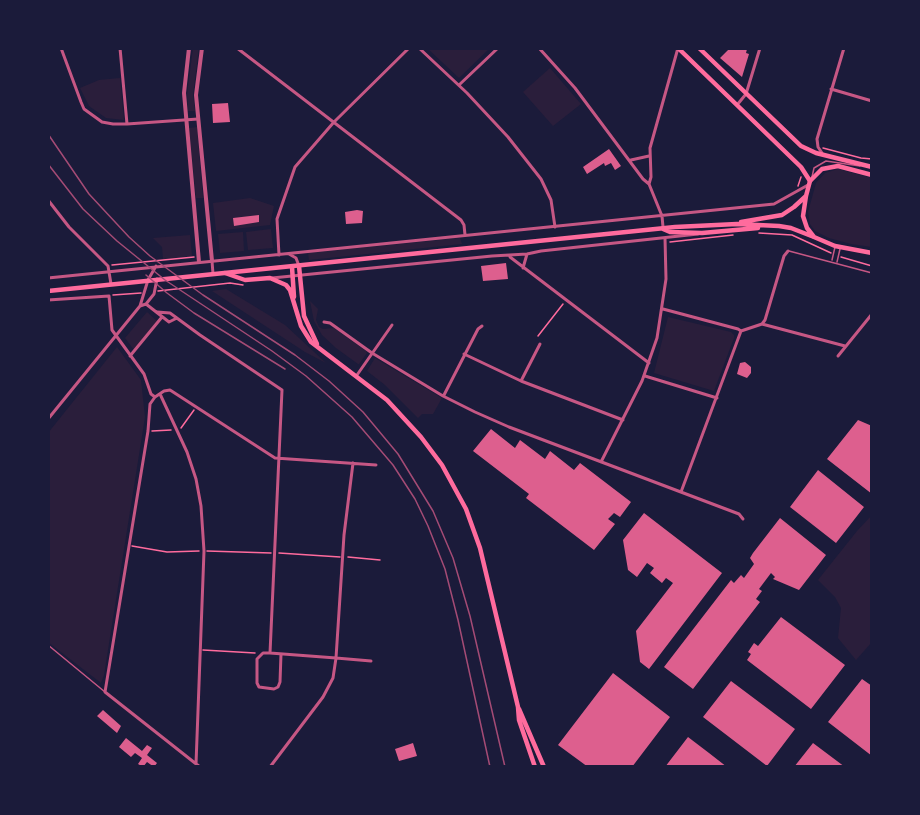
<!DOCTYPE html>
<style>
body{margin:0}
#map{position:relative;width:920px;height:815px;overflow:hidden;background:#1b1b3a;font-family:Merriweather,serif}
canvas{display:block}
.frame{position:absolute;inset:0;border:50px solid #1b1b3a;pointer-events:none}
</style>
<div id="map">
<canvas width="920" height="815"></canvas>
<div class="frame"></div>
</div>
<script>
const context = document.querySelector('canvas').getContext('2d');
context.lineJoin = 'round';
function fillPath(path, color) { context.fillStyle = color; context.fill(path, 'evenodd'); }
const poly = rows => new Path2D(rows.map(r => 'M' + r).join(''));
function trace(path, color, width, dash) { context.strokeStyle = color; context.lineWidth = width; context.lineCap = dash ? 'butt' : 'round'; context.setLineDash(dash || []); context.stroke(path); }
fillPath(poly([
 [193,48,199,48,193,95,195,111,188,111,187,94],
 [427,48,490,48,459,78],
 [550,68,581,104,553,126,523,92],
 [120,78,124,120,106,118,89,106,80,88,99,80],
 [197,127,203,198,196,198,189,128],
 [838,169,872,178,872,247,851,244,829,238,815,231,810,224,808,212,816,183,825,173],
 [250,198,274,206,270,225,216,231,213,203],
 [271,229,273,248,248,250,246,232],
 [243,232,244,251,220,253,218,234],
 [190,235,192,256,163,259,162,247,153,238],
 [460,238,462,244,309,260,308,253],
 [226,289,285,325,326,363,305,352,212,291],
 [310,301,318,309,316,320,319,327,323,329,334,328,366,351,367,353,359,364,358,364,336,348,322,335,314,321],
 [147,312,157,321,134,350,125,338],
 [668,317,731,332,734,335,734,338,714,391,654,373],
 [117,347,141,380,145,417,104,675,101,683,48,642,48,433],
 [375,358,442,398,433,414,422,414,418,418,385,385,367,371],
 [872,515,872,642,856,660,838,638,841,608,835,597,818,580,857,531]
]), '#2a1e3b');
fillPath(poly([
 [730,48,744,48,747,49,746,53,749,54,742,77,720,58],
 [228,103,230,122,213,123,212,104],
 [609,149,621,166,615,170,611,163,605,166,604,163,587,174,583,167],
 [357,210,363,211,362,223,346,224,345,212],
 [259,215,259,222,234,226,233,218],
 [506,263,508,279,483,281,481,266],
 [745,362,751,367,751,373,747,378,737,374,740,363],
 [858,420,872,426,872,494,827,459],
 [491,429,515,448,520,440,545,459,550,451,574,470,580,463,631,502,620,517,614,513,608,519,615,524,594,550,526,498,529,494,473,451],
 [818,470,864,507,836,543,790,507],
 [644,513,722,573,649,669,640,662,636,631,673,583,666,578,662,583,650,573,654,568,647,563,637,577,628,570,623,540],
 [780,518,826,555,799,590,773,579,775,577,771,573,759,589,762,591,756,599,760,602,693,689,664,667,731,580,734,583,741,575,744,578,754,564,750,558,753,553],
 [781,617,845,665,811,709,747,660,751,654,748,652,754,643,758,646],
 [613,673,670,717,632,767,588,767,558,745],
 [862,679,872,686,872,756,828,722],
 [731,681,795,729,767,766,703,717],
 [103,710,121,726,117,733,97,716],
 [688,737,709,753,727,767,665,767],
 [126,738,142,751,147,745,152,748,147,755,157,763,154,767,147,762,143,767,138,764,142,758,135,753,131,757,119,747],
 [413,743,417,756,399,761,395,749],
 [813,743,845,767,794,767]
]), '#dd5f8e');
trace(poly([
 [823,148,861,158,872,159],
 [798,186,801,177],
 [759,233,792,235,831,253],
 [670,242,733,235],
 [841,257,872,266],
 [112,265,194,257],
 [158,291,230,283,243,285],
 [113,295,141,293],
 [538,336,563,304],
 [181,428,194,410],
 [152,431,171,430],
 [132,546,167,552,199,551],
 [207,551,271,553],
 [279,553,340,557],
 [348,557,380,560],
 [203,650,255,653]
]), '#ff6b9d', 1.5);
trace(poly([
 [812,177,814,168,826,161,860,166],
 [789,251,872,273],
 [832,260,835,247],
 [837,262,840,249],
 [48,645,105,692]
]), '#c65784', 1.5);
trace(poly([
 [61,48,81,102,84,109,102,122,113,124,127,124,198,119],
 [120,48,127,124],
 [237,48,461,220,464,225,465,235],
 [419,48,467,93,508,137,541,179,551,200,555,227],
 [539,48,575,88,643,179,649,184,662,216,663,227],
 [459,85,498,48],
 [831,89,872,101],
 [737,105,746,94,760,48],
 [822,153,818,147,817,139,844,48],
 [631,160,649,156],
 [649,184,651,177,650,148,678,48],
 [48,200,69,227,108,266,111,284],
 [289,254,296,258,299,266],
 [279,255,277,219,295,167,334,122,409,48],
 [510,257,649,363],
 [212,261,213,274],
 [523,268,527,254],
 [48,278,774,204,808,185],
 [272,278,492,256,527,254,541,251,698,234],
 [48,300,109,296,112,330,144,374,151,394,155,397],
 [146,304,169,322,177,318],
 [140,306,148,280,156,266],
 [663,309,738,329,741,331],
 [157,312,170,313,200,335,282,390,270,653],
 [324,322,330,323,372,353,443,396,475,412,509,427,739,514,743,519],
 [762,324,845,346],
 [741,331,762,324,765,320,784,256,788,251],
 [464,354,521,381,623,420],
 [130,356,162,317],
 [838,356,872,314],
 [357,375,392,325],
 [645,376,717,398],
 [521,381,540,344],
 [160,394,187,452,196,479,201,506,204,551,196,764],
 [444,395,478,329,482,326],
 [48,419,140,306,146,304,154,294,157,279],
 [601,462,642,381,657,338,666,279,665,238],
 [681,492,741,331],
 [281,654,280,682,278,687,274,689,259,687,257,683,257,659,263,653,270,653,336,658,371,661],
 [200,767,105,692,148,431,150,404,155,397,164,391,170,390,275,458,376,465],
 [270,767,323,697,333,678,336,658,344,535,353,463]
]), '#c65784', 3);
trace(poly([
 [189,48,184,93,199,262],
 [202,48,196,95,212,261]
]), '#c65784', 4);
trace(poly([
 [678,48,801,167,810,181],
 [699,48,801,146,816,153,872,167],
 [299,266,304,316,317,344],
 [292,267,294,297],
 [225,273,245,280,270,278,286,285,290,290,301,326,311,342,387,400,421,437,442,465,466,509,480,548,518,707,519,720,535,767],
 [519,709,544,767]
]), '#ff6b9d', 4.5);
trace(poly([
 [872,175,838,166,822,169,810,181,806,196,803,216,807,228,814,237,835,246,872,253],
 [741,222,782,215,794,207,806,196],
 [663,229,670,232,702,233,758,228],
 [48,291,675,227,737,224,779,226,791,228,814,237]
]), '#ff6b9d', 4.5);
trace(poly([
 [48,164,83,209,117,241,165,280,272,351,306,376,352,417,393,465,415,499,428,526,445,569,458,620,490,767],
 [146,275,167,293,194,313,285,369]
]), '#a44b75', 1.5);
trace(poly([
 [48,134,89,194,129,237,150,256,203,295,295,355,329,381,363,412,398,454,433,511,453,558,470,616,505,767]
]), '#a44b75', 1.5);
</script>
